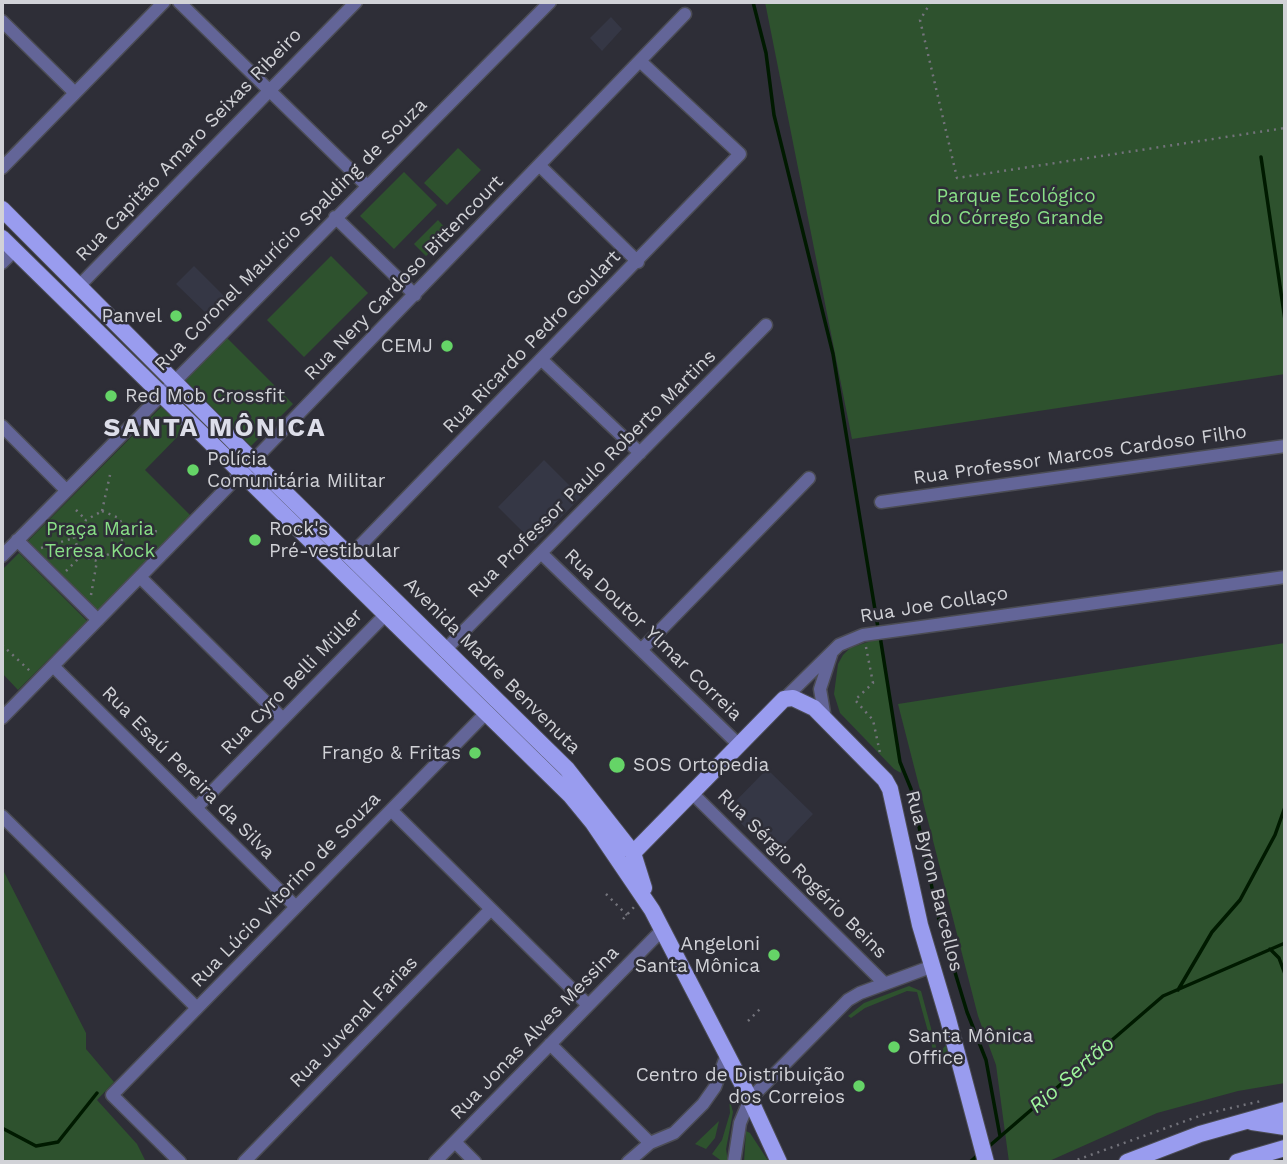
<!DOCTYPE html>
<meta charset="utf-8">
<style>
body{margin:0}
#map{position:relative;width:1287px;height:1164px;overflow:hidden;background:#2e2e37;font-family:"Work Sans",sans-serif}
canvas{display:block}
.frame{position:absolute;inset:0;border:4px solid #d1d2d7;pointer-events:none}
</style>
<div id="map">
<canvas width="1287" height="1164"></canvas>
<div class="frame"></div>
</div>
<script>
const context = document.querySelector('canvas').getContext('2d');
context.lineJoin = 'round';
function fillPath(path, color) { context.fillStyle = color; context.fill(path, 'evenodd'); }
const poly = rows => new Path2D(rows.map(r => 'M' + r).join(''));
function trace(path, color, width, dash) { context.strokeStyle = color; context.lineWidth = width; context.lineCap = dash ? 'butt' : 'round'; context.setLineDash(dash || []); context.stroke(path); }
function write(font, color, halo, rows, align = 'center') {
  context.font = font + ' "Work Sans",sans-serif'; context.lineWidth = 5; context.setLineDash([]); context.textBaseline = 'middle'; context.strokeStyle = halo; context.fillStyle = color; for (const [text, x, y, turn = 0] of rows) {
    context.save(); context.translate(x, y); context.rotate((+turn || 0) * Math.PI / 180); context.textAlign = isNaN(turn) ? turn : align; if (halo) context.strokeText(text, 0, 0); context.fillText(text, 0, 0); context.restore();
  }
}
fillPath(poly([
 [611,17,622,29,602,51,590,38],
 [194,266,232,304,214,321,176,284],
 [544,460,581,497,535,544,498,507],
 [767,769,813,814,774,855,727,810]
]), '#353745');
fillPath(poly([
 [765,2,1285,2,1285,374,852,439],
 [458,148,481,170,447,205,424,183],
 [404,172,437,205,394,249,360,216],
 [438,220,450,233,426,256,414,244],
 [331,256,368,293,304,357,267,320],
 [226,337,293,404,251,446,184,379],
 [163,405,186,428,145,470,193,518,99,612,28,541],
 [19,553,87,621,18,690,2,673,2,570],
 [880,638,900,762,901,773,894,769,840,713,834,694,838,664,843,655,850,648],
 [1285,643,1285,1083,1238,1091,1157,1113,1047,1162,1009,1162,996,1065,978,1016,898,704],
 [2,868,86,1033,86,1049,114,1082,97,1100,137,1144,146,1162,2,1162],
 [909,986,921,991,938,1054,946,1045,947,1051,937,1064,917,992,907,991,865,1008,851,1018,848,1016,864,1003],
 [729,1097,733,1112,726,1149,728,1162,723,1162,712,1154,722,1140,730,1113],
 [719,1121,715,1138,706,1149,695,1144],
 [746,1131,750,1133,769,1162,744,1162]
]), '#2e522e');
trace(poly([
 [753,2,766,53,774,115,833,354,878,628],
 [1261,157,1285,320],
 [880,636,900,762,911,789,938,916,967,1012,986,1060,1000,1136],
 [1270,949,1279,958,1285,974],
 [1178,990,1212,932,1240,900,1275,835,1285,807],
 [2,1128,36,1146,58,1142,97,1093],
 [987,1148,1163,996,1285,943],
 [970,1162,978,1155]
]), '#001a00', 3.5);
const minor = poly([
 [179,2,366,185],
 [2,21,75,93],
 [540,166,638,262],
 [2,168,164,2],
 [335,217,415,295],
 [2,263,14,251],
 [80,285,356,2],
 [542,360,640,453],
 [2,426,66,490],
 [881,502,1285,446],
 [17,540,98,620],
 [541,553,739,745],
 [2,556,550,2],
 [350,556,740,154,641,62],
 [140,577,283,719],
 [445,650,766,325],
 [641,650,809,478],
 [53,666,296,907],
 [784,699,839,645,863,635,1285,577],
 [2,718,253,461,685,14],
 [825,719,820,689,831,655],
 [692,793,884,983],
 [196,808,386,614],
 [391,810,588,1005],
 [2,816,197,1008],
 [550,1044,650,1143],
 [455,1142,475,1162],
 [180,1162,112,1095,487,712],
 [244,1162,491,909],
 [435,1162,662,930],
 [628,1162,650,1143,674,1133,703,1104,715,1087,727,1054],
 [734,1162,740,1123,750,1099,848,1000,860,993,933,966]
]);
const major = poly([
 [2,209,263,471,567,769,633,853,644,888],
 [2,238,570,795,593,823,652,910,750,1099,779,1162],
 [633,853,784,699,793,698,814,708,885,780,890,789,920,925,948,1019,986,1162],
 [1252,1122,1285,1127],
 [1127,1162,1200,1134,1285,1110],
 [1237,1162,1285,1148]
]);
trace(minor, '#4b4c54', 15);
trace(major, '#4b4c54', 18);
trace(poly([
 [931,2,920,20,957,178,1285,128],
 [76,510,86,520],
 [102,511,119,518,126,533,116,550,97,561,81,556,74,538,86,520,102,511],
 [102,511,110,475],
 [127,533,159,531],
 [41,548,74,538],
 [66,571,81,556],
 [91,595,97,561],
 [2,645,30,671],
 [866,647,873,683,855,700,873,720,880,753],
 [606,894,627,915],
 [623,919,635,906],
 [748,1021,761,1008],
 [1071,1162,1205,1114,1261,1101]
]), '#73737b', 2.5, [2, 5]);
trace(minor, '#636598', 12);
trace(major, '#999cef', 16);
for (const [x, y, r, color] of [
 [176,316,7,"#65d467"],
 [447,346,7,"#65d467"],
 [111,396,7,"#65d467"],
 [193,470,7,"#65d467"],
 [255,540,7,"#65d467"],
 [475,753,7,"#65d467"],
 [617,765,9,"#65d467"],
 [774,955,7,"#65d467"],
 [894,1047,7,"#65d467"],
 [859,1086,7,"#65d467"]
]) { const dot = new Path2D(); dot.arc(x, y, r, 0, 2 * Math.PI); context.fillStyle = color; context.fill(dot); trace(dot, '#2e2e37', 2.5); }
write('19px', '#d1d2d7', '#2e2e37', [
 ["Rua Capitão Amaro Seixas Ribeiro",189,145,-46],
 ["Rua Coronel Maurício Spalding de Souza",291,235,-45],
 ["Rua Nery Cardoso Bittencourt",404,278,-46],
 ["Rua Ricardo Pedro Goulart",532,342,-46],
 ["Rua Professor Marcos Cardoso Filho",1080,455,-8],
 ["Rua Professor Paulo Roberto Martins",592,474,-45],
 ["Rua Joe Collaço",934,605,-9],
 ["Rua Doutor Ylmar Correia",653,635,44],
 ["Avenida Madre Benvenuta",492,666,45],
 ["Rua Cyro Belli Müller",292,682,-46],
 ["Rua Esaú Pereira da Silva",188,773,45],
 ["Rua Sérgio Rogério Beins",802,874,45],
 ["Rua Byron Barcellos",934,881,76],
 ["Rua Lúcio Vitorino de Souza",286,890,-46],
 ["Rua Juvenal Farias",354,1022,-46],
 ["Rua Jonas Alves Messina",535,1033,-46]
]);
write('19px', '#89df87', '#2e2e37', [
 ["Parque Ecológico",1016,196],
 ["do Córrego Grande",1016,218],
 ["Praça Maria",100,529],
 ["Teresa Kock",100,551]
]);
write('19px', '#d1d2d7', '#2e2e37', [
 ["Panvel",162,316],
 ["CEMJ",433,346],
 ["Red Mob Crossfit",125,396,"left"],
 ["Polícia",207,459,"left"],
 ["Comunitária Militar",207,481,"left"],
 ["Rock's",269,529,"left"],
 ["Pré-vestibular",269,551,"left"],
 ["Frango & Fritas",461,753],
 ["SOS Ortopedia",633,765,"left"],
 ["Angeloni",760,944],
 ["Santa Mônica",760,966],
 ["Santa Mônica",908,1036,"left"],
 ["Office",908,1058,"left"],
 ["Centro de Distribuição",845,1075],
 ["dos Correios",845,1097]
], 'right');
write('italic 21px', '#9ef59c', '#2e2e37', [
 ["Rio Sertão",1072,1075,-41]
]);
context.letterSpacing = '2px';
write('bold 26px', '#dddee9', '#2e2e37', [
 ["SANTA MÔNICA",215,428]
]);
context.letterSpacing = '0px';
</script>
